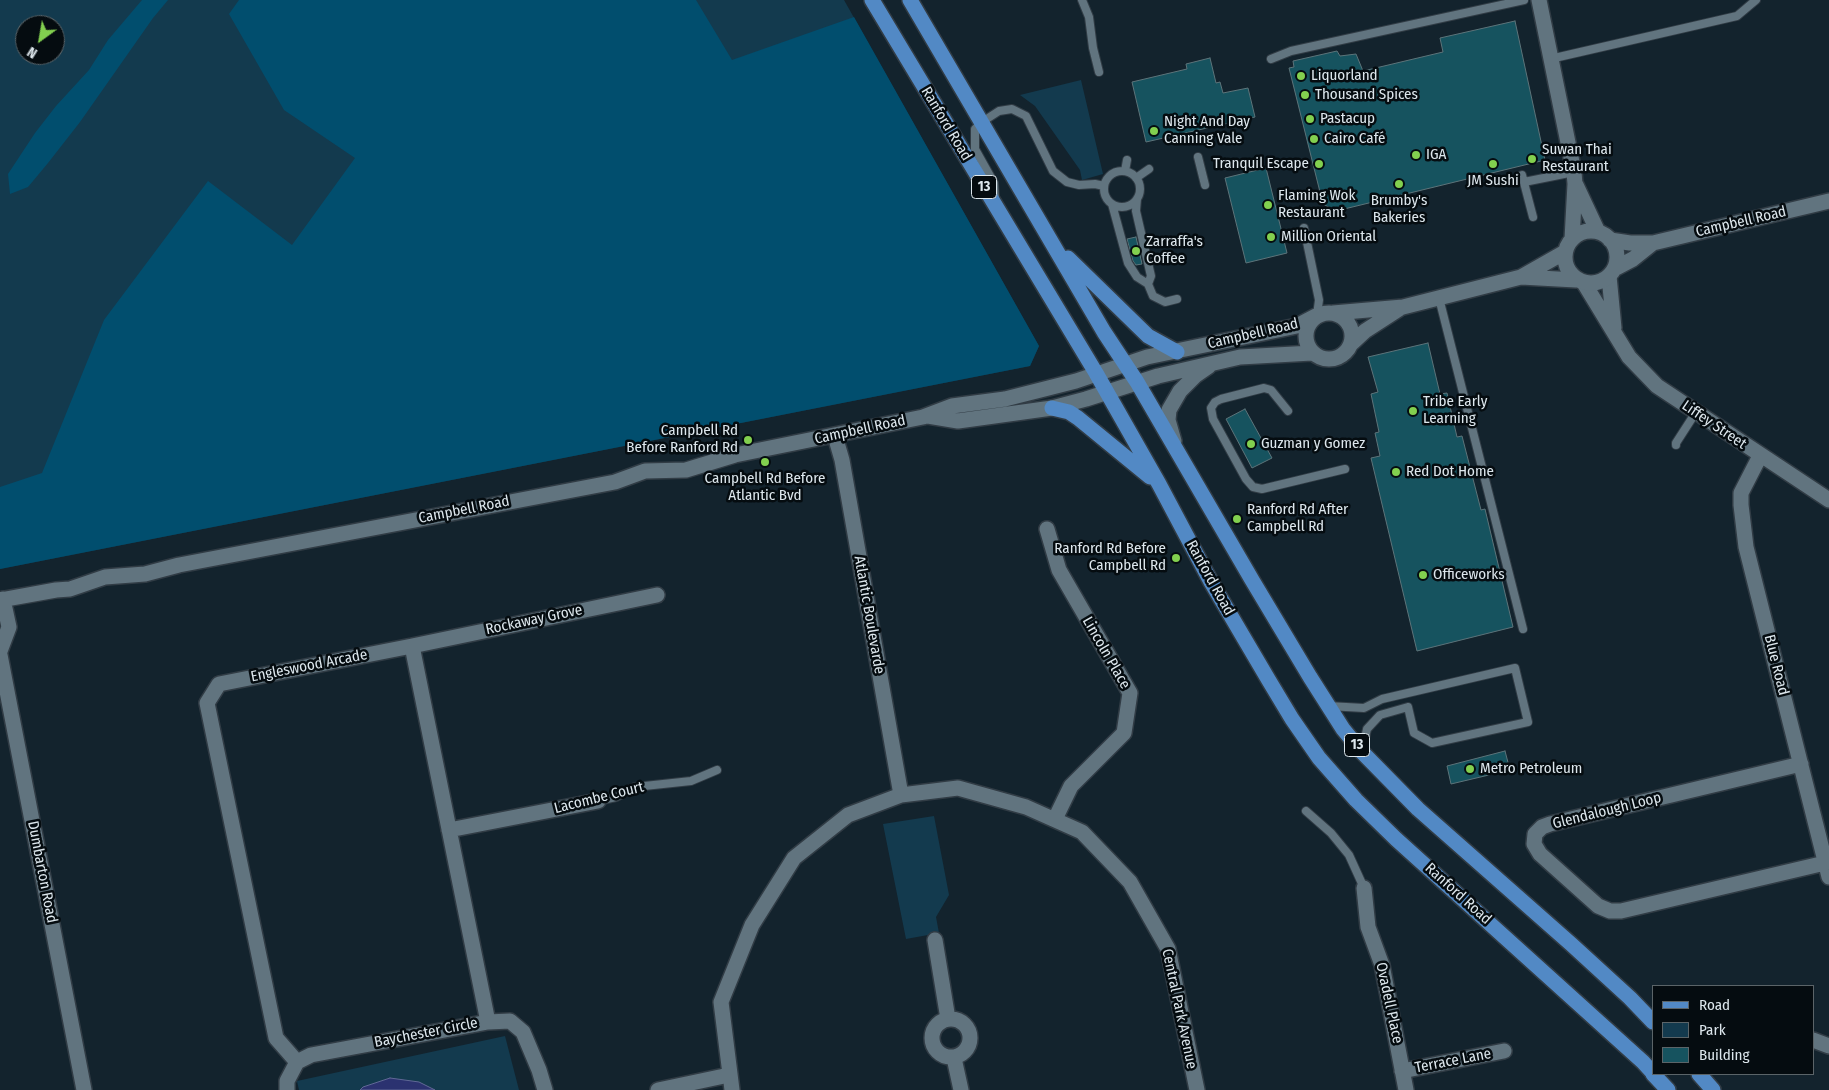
<!DOCTYPE html>
<meta charset="utf-8">
<style>
body{margin:0}
#map{position:relative;width:1829px;height:1090px;overflow:hidden;background:#13232d;font-family:"Fira Sans Condensed",sans-serif}
canvas{display:block}
.legend{position:absolute;left:1652px;top:985px;width:162px;height:90px;box-sizing:border-box;background:#050c10;border:1px solid #5b6468;margin:0;padding:6px 9px;list-style:none;font-size:15px;color:#dde7ed}
.legend li{display:flex;align-items:center;gap:10px;height:25px}
.legend b{width:25px;border:1px solid #5b6468}
.north{position:absolute;left:15px;top:15px;width:50px;height:50px;box-sizing:border-box;background:#050c10;border:1px solid #5b6468;border-radius:50%;rotate:212deg;font-size:14px;font-weight:700;line-height:20px;text-align:center;color:#dde7ed}
.north::after{content:'';display:block;margin:auto;width:18px;height:22px;background:#82d04f;clip-path:polygon(50% 0,100% 100%,50% 72%,0 100%)}
</style>
<div id="map">
<canvas width="1829" height="1090"></canvas>
<ul class="legend">
<li><b style="height:6px;background:#5289c5"></b>Road</li>
<li><b style="height:14px;background:#133a4e"></b>Park</li>
<li><b style="height:14px;background:#16535f"></b>Building</li>
</ul>
<div class="north">N</div>
</div>
<script>
const context = document.querySelector('canvas').getContext('2d');
context.lineJoin = 'round';
function fillPath(path, color) { context.fillStyle = color; context.fill(path, 'evenodd'); }
const poly = rows => new Path2D(rows.map(r => 'M' + r).join(''));
function trace(path, color, width, dash) { context.strokeStyle = color; context.lineWidth = width; context.lineCap = dash ? 'butt' : 'round'; context.setLineDash(dash || []); context.stroke(path); }
function write(font, color, halo, rows, align = 'center') {
  context.font = font + ' "Fira Sans Condensed",sans-serif'; context.lineWidth = 5; context.setLineDash([]); context.textBaseline = 'middle'; context.strokeStyle = halo; context.fillStyle = color; for (const [text, x, y, turn = 0] of rows) {
    context.save(); context.translate(x, y); context.rotate((+turn || 0) * Math.PI / 180); context.textAlign = isNaN(turn) ? turn : align; if (halo) context.strokeText(text, 0, 0); context.fillText(text, 0, 0); context.restore();
  }
}
fillPath(poly([
 [0,0,844,0,1039,346,1030,366,0,569],
 [25,25,55,25,55,55,25,55],
 [1081,80,1103,174,1082,180,1080,170,1035,106,1020,95],
 [934,816,949,895,936,917,939,933,906,939,883,824],
 [505,1036,519,1090,299,1090,297,1081]
]), '#133a4e');
fillPath(poly([
 [142,0,168,0,153,18,80,122,48,163,28,187,10,194,8,174,35,133,56,106,89,70,108,40],
 [239,0,696,0,732,60,854,17,1039,346,1030,366,0,569,0,487,42,473,104,320,208,181,292,245,355,158,284,110,229,14]
]), '#014e6e');
const water = poly([
 [390,1078,419,1082,435,1090,360,1090,363,1087,390,1078]
]);
fillPath(water, '#2b3270');
trace(water, '#606896', 1);
const building = poly([
 [1515,21,1545,160,1336,211,1323,204,1289,68,1294,67,1293,61,1337,51,1340,56,1356,54,1363,71,1443,52,1440,38,1515,21],
 [1210,58,1216,83,1220,82,1223,93,1248,88,1255,117,1146,142,1132,82,1187,69,1186,64,1210,58],
 [1266,168,1287,253,1246,263,1225,178,1266,168],
 [1136,237,1142,264,1136,265,1133,261,1127,239,1136,237],
 [1428,343,1440,394,1447,393,1457,437,1462,436,1481,510,1485,509,1513,627,1417,651,1371,458,1380,456,1375,433,1379,432,1371,394,1378,392,1368,357,1428,343],
 [1245,409,1272,458,1252,468,1226,419,1245,409],
 [1505,751,1510,770,1451,784,1447,766,1505,751]
]);
fillPath(building, '#16535f');
trace(building, '#5d747a', 1);
const lane = poly([
 [1082,0,1089,17,1093,48,1099,72],
 [1271,59,1291,51,1524,0],
 [1550,59,1737,16,1756,0],
 [1198,157,1205,185],
 '1104 189a18 18 0 1 1 36 0a18 18 0 1 1-36 0Z',
 [1125,171,1127,160],
 [1522,175,1533,217],
 [1136,178,1149,169],
 [1524,182,1574,172],
 [1137,199,1136,211,1151,276,1148,284],
 [995,200,994,183,975,149,975,129,982,122,999,111,1012,109,1026,116,1053,171,1067,182,1079,185,1095,184,1104,186],
 [1112,204,1128,263,1137,277,1148,284,1153,296,1165,302,1177,299],
 [1304,228,1319,300,1317,315],
 [1439,298,1523,629],
 [1288,411,1271,390,1264,388,1221,399,1215,402,1211,408,1213,419,1246,479,1253,487,1262,489,1345,469],
 [1676,445,1676,443,1696,412],
 [1328,706,1364,708,1382,699,1515,668,1528,722,1432,743,1414,733,1408,707,1380,715,1367,729,1362,752],
 [598,801,616,797,635,787,691,781,717,770],
 [1306,811,1331,833,1349,855,1364,888]
]);
const street = poly([
 [1609,276,1614,328],
 [1584,283,1629,357,1657,386,1829,500],
 [835,436,842,460,901,795],
 [1760,456,1741,493,1741,505,1746,547,1829,877],
 [1047,529,1059,570,1130,693,1124,733,1071,786,1055,819],
 [412,646,657,595],
 [1801,764,1550,824,1542,827,1535,834,1534,844,1540,854,1598,906,1610,911,1621,911,1825,863],
 [449,830,598,801],
 [1364,888,1368,927,1382,965,1406,1090],
 [935,940,948,1019],
 '932 1038a19 19 0 1 1 38 0a19 19 0 1 1-38 0Z',
 [1813,1040,1829,1046],
 [954,1058,961,1090],
 [297,1062,276,1038,207,703,219,684,412,646,488,1022],
 [1402,1071,1504,1051],
 [287,1090,287,1081,297,1062,311,1055,488,1022,510,1021,523,1032,539,1070,545,1090],
 [658,1090,729,1075],
 [732,1090,721,1002,752,925,794,858,848,815,901,795,958,788,1026,807,1082,832,1130,882,1168,949,1197,1090]
]);
const secondary = poly([
 [1539,0,1574,172,1575,184,1572,239],
 [1576,185,1598,232],
 '1565 257a26 26 0 1 1 52 0a26 26 0 1 1-52 0Z',
 [1610,240,1630,243,1653,243,1829,201],
 [1614,269,1633,259,1653,243],
 [1521,277,1576,280],
 '1306 336a23 23 0 1 1 46 0a23 23 0 1 1-46 0Z',
 [1333,313,1403,307,1521,277,1565,252],
 [1351,344,1365,331,1399,309],
 [928,416,958,421,1052,408,1086,399,1158,376,1240,357,1312,353],
 [1174,441,1168,420,1169,410,1180,391,1196,375,1209,366],
 [0,600,56,590,70,589,105,577,145,574,179,565,615,482,645,471,686,470,735,455,923,417,952,406,1005,399,1076,381,1147,357,1297,326,1316,316],
 [0,651,9,627,3,599],
 [0,655,84,1090]
]);
const primary = poly([
 [872,0,1096,373,1159,484,1211,582,1268,679,1292,719,1319,758,1356,800,1396,839,1643,1062,1653,1073],
 [910,0,1104,332,1137,382,1252,580,1310,677,1343,729,1362,752,1418,809,1571,944,1630,998,1653,1022],
 [1068,258,1148,336,1177,352],
 [1052,408,1069,412,1078,418,1150,477],
 [1653,1074,1668,1090],
 [1699,1074,1713,1090]
]);
trace(lane, '#313c45', 10);
trace(street, '#313c45', 18);
trace(secondary, '#313c45', 18);
trace(primary, '#313c45', 18);
trace(lane, '#61747f', 8);
trace(street, '#61747f', 15);
trace(secondary, '#61747f', 15);
trace(primary, '#5289c5', 15);
for (const [x, y, r, color] of [
 [1301,76,5,"#82d04f"],
 [1305,95,5,"#82d04f"],
 [1310,119,5,"#82d04f"],
 [1154,131,5,"#82d04f"],
 [1314,139,5,"#82d04f"],
 [1416,155,5,"#82d04f"],
 [1532,159,5,"#82d04f"],
 [1319,164,5,"#82d04f"],
 [1493,164,5,"#82d04f"],
 [1399,184,5,"#82d04f"],
 [1268,205,5,"#82d04f"],
 [1271,237,5,"#82d04f"],
 [1136,251,5,"#82d04f"],
 [1413,411,5,"#82d04f"],
 [748,440,5,"#82d04f"],
 [1251,444,5,"#82d04f"],
 [765,462,5,"#82d04f"],
 [1396,472,5,"#82d04f"],
 [1237,519,5,"#82d04f"],
 [1176,558,5,"#82d04f"],
 [1423,575,5,"#82d04f"],
 [1470,769,5,"#82d04f"]
]) { const dot = new Path2D(); dot.arc(x, y, r, 0, 2 * Math.PI); context.fillStyle = color; context.fill(dot); trace(dot, '#050c10', 2); }
for (const [x, y, w] of [
 [984,187,25],
 [1357,745,25]
]) { const box = new Path2D(); box.roundRect(x - w / 2, y - 11.5, w, 23, 4); context.fillStyle = '#050c10'; context.fill(box); trace(box, '#dde7ed', 1); }
write('bold 14px', '#dde7ed', null, [
 ["13",984,187],
 ["13",1357,745]
]);
write('15px', '#dde7ed', '#050c10', [
 ["Liquorland",1311,76],
 ["Thousand Spices",1315,95],
 ["Pastacup",1320,119],
 ["Night And Day",1164,122],
 ["Canning Vale",1164,139],
 ["Cairo Café",1324,139],
 ["Suwan Thai",1542,150],
 ["Restaurant",1542,167],
 ["IGA",1426,155],
 ["Tranquil Escape",1309,164,"right"],
 ["JM Sushi",1493,181,"center"],
 ["Flaming Wok",1278,196],
 ["Restaurant",1278,213],
 ["Brumby's",1399,201,"center"],
 ["Bakeries",1399,218,"center"],
 ["Million Oriental",1281,237],
 ["Zarraffa's",1146,242],
 ["Coffee",1146,259],
 ["Tribe Early",1423,402],
 ["Learning",1423,419],
 ["Campbell Rd",738,431,"right"],
 ["Before Ranford Rd",738,448,"right"],
 ["Guzman y Gomez",1261,444],
 ["Red Dot Home",1406,472],
 ["Campbell Rd Before",765,479,"center"],
 ["Atlantic Bvd",765,496,"center"],
 ["Ranford Rd After",1247,510],
 ["Campbell Rd",1247,527],
 ["Ranford Rd Before",1166,549,"right"],
 ["Campbell Rd",1166,566,"right"],
 ["Officeworks",1433,575],
 ["Metro Petroleum",1480,769]
], 'left');
write('15px', '#dde7ed', '#050c10', [
 ["Ranford Road",946,124,59],
 ["Campbell Road",1741,222,-13],
 ["Campbell Road",1253,334,-13],
 ["Liffey Street",1714,425,34],
 ["Campbell Road",860,430,-12],
 ["Campbell Road",464,510,-11],
 ["Ranford Road",1210,578,61],
 ["Atlantic Boulevarde",869,615,80],
 ["Rockaway Grove",534,620,-12],
 ["Lincoln Place",1106,653,60],
 ["Blue Road",1776,665,76],
 ["Engleswood Arcade",309,666,-11],
 ["Lacombe Court",599,798,-14],
 ["Glendalough Loop",1607,811,-14],
 ["Dumbarton Road",42,872,79],
 ["Ranford Road",1458,894,42],
 ["Ovadell Place",1389,1003,78],
 ["Central Park Avenue",1179,1009,78],
 ["Baychester Circle",426,1033,-11],
 ["Terrace Lane",1453,1061,-11]
]);
</script>
